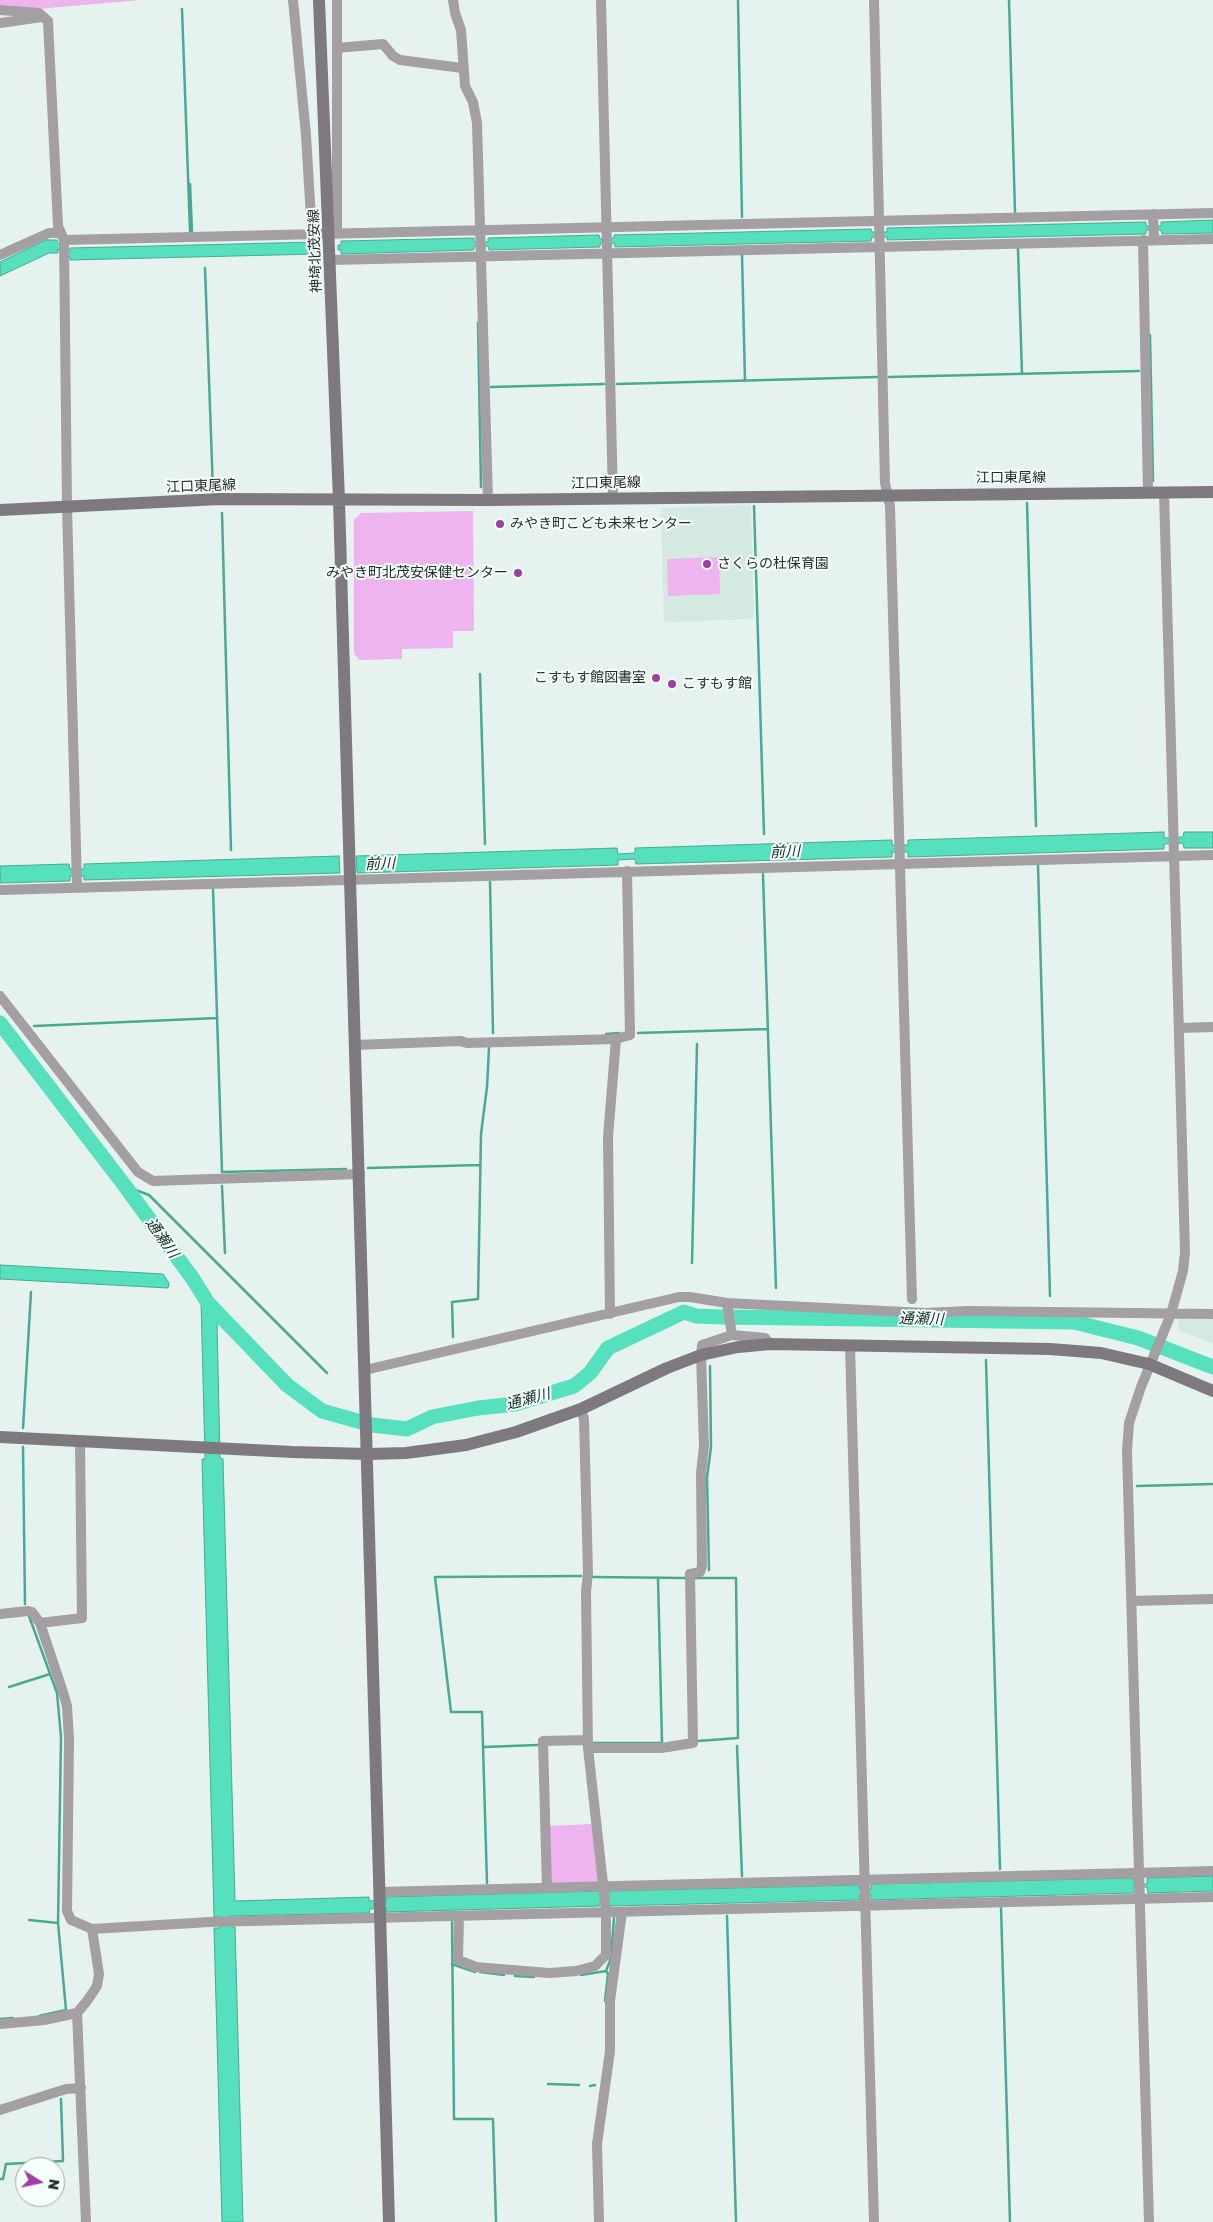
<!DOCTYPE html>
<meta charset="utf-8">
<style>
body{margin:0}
#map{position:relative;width:1213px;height:2222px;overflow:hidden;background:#e6f2ee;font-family:"Golos Text",sans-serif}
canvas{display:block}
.north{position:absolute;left:15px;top:2157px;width:50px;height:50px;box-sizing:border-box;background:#f5fffb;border:1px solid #a2aaa7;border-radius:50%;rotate:100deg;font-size:14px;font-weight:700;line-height:20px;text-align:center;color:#262b29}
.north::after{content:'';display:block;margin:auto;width:18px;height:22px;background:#a03ea5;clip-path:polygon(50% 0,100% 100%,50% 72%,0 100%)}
</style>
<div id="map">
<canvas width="1213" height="2222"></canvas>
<div class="north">N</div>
</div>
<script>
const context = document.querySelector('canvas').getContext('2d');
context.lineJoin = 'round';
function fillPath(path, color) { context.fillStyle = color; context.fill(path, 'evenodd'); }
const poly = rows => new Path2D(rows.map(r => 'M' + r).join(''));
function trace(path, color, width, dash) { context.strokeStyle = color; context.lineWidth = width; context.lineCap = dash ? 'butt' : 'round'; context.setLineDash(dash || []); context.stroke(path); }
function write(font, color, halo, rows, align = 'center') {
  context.font = font + ' "Golos Text","Noto Sans JP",sans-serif'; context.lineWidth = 4; context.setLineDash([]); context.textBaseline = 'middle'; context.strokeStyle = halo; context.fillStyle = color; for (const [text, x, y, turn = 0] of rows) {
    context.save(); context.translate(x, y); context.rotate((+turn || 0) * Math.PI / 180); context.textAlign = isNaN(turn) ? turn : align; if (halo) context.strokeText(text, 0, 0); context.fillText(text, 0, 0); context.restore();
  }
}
fillPath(poly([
 [751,505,754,619,664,622,661,508],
 [1181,1316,1213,1316,1213,1344,1179,1330,1178,1321]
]), '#d4e9e1');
fillPath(poly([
 [0,0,141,0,26,10,0,7],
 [473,511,474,631,453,631,453,648,402,649,402,659,359,660,354,653,354,520,361,513],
 [719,557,720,594,668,596,667,559],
 [592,1824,598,1880,596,1883,550,1884,548,1826]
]), '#eeb4f0');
const water = poly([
 [1213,220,1213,233,1162,234,1161,230,1146,230,1146,234,887,240,887,237,872,237,871,241,615,247,614,243,600,244,600,247,489,250,488,246,474,246,474,250,341,254,341,250,338,250,338,245,341,245,341,241,474,238,474,242,488,242,488,238,599,235,600,239,614,238,614,235,871,229,872,232,887,232,887,228,1146,222,1146,226,1161,226,1161,222,1213,220],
 [46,240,57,240,58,243,68,251,70,251,70,248,316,242,316,254,70,260,70,257,58,249,58,253,49,253,0,276,0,262,46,240],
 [1164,832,1164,838,1183,837,1184,832,1213,832,1213,848,1184,848,1183,843,1164,844,1164,849,908,857,908,852,892,852,892,857,636,864,635,859,618,860,618,865,357,873,356,856,617,848,618,854,635,853,635,848,892,840,892,845,908,845,908,840,1164,832],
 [339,856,340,873,84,880,84,876,70,876,70,881,0,883,0,866,69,864,70,869,84,869,84,864,339,856],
 [0,1265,163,1274,169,1283,168,1288,0,1279,0,1265],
 [201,1300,217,1321,220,1458,223,1459,235,1901,369,1897,369,1901,386,1900,386,1897,599,1891,609,1895,609,1891,859,1885,860,1890,871,1889,871,1884,1134,1878,1134,1884,1147,1884,1147,1878,1213,1876,1213,1891,1148,1893,1147,1887,1134,1887,1134,1893,871,1900,871,1894,860,1895,860,1900,610,1906,600,1902,600,1906,386,1912,386,1908,370,1909,369,1913,230,1916,231,1927,235,1927,243,2222,222,2222,214,1928,220,1928,220,1917,214,1917,202,1459,205,1459,205,1457,201,1300]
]);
fillPath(water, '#56e0be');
trace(water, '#48aa91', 1);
trace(poly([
 [738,0,742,217],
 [1009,0,1015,212],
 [182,9,190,231],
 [190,184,192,232],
 [1018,249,1022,374],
 [742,255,745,381],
 [205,268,213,491],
 [478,323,481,487],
 [1150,335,1153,481],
 [889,377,1139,371],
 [617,384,877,377],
 [491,387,604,384],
 [1027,503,1036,826],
 [754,506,764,834],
 [222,513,231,850],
 [480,674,485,844],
 [1038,865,1050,1296],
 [763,874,776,1288],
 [490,882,493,1033],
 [213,889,222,1172,346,1169],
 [34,1026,217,1018],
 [638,1033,768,1029],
 [606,1034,619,1033],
 [368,1168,480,1165],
 [125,1186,149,1195,327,1373],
 [222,1186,225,1253],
 [692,1263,697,1044],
 [208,1303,208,1313],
 [453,1337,452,1302,478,1299,481,1134,487,1087,489,1048],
 [986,1360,1000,1869],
 [23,1428,31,1292],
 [23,1447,25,1604],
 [1137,1486,1213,1484],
 [709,1570,707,1477,711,1447,710,1366],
 [593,1577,685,1578],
 [658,1578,662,1743],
 [695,1578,736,1578,738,1738,698,1741],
 [29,1616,57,1693,61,1737,58,1923,66,2010,39,2016],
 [9,1687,50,1674],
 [593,1743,662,1743],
 [737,1746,742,1876],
 [483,1747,538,1745],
 [487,1883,482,1712,451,1712,435,1577,581,1576],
 [1001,1907,1010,2222],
 [727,1916,736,2222],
 [29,1920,58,1923],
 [452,1922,454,2119,493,2119,496,2222],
 [452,1964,475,1972],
 [480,1972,504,1975],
 [581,1975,606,1971,611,1958,614,1918],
 [515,1976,534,1977],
 [605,2001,608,1974,606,1971],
 [0,2019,13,2018],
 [548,2084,579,2085],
 [590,2086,595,2085],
 [0,2179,3,2179,6,2164,63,2161,61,2099]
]), '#48aa91', 2.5);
trace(poly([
 [0,1023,125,1186,193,1279,208,1303,287,1385,322,1411,372,1425,407,1429,432,1417,478,1408,515,1404,574,1386,590,1373,608,1348,684,1312,696,1316,723,1317,1074,1322,1138,1338,1213,1367]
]), '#56e0be', 15);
trace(poly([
 [293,0,306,135,312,235],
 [453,0,455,13,461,30,465,86,473,102,477,123,488,500],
 [601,0,613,498],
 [874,0,885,483,890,506,912,1299],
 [0,10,39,13,48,21,58,226,64,240,67,506,77,887],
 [0,23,42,17],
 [337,48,383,44,393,56,400,60,462,68],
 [1153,214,1154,240],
 [337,234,337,0],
 [64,240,1213,213],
 [1143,240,1148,492],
 [0,255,49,233,59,233],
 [331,260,1213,239],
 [0,890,1213,855],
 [0,996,138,1172,153,1181,360,1174],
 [1179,1028,1213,1027],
 [355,1045,461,1041,467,1043,616,1039,630,1035,627,871],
 [610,1314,608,1137,616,1039],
 [732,1335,765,1338,770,1344],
 [850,1345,874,2222],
 [365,1370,679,1297,690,1297,727,1303,925,1313,968,1311,1213,1314],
 [1132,1601,1213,1599],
 [0,1614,28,1611,32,1612,40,1623,62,1689,67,1706,69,1739,67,1911,71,1920,92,1929,210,1922,1213,1897],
 [40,1623,82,1618,80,1441],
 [588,1748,661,1748,693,1743,690,1574,700,1572,702,1566,701,1473,704,1446,701,1355,702,1345,732,1335,727,1303],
 [547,1888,543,1741,588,1740],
 [379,1892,1213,1871],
 [459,1916,458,1960,476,1967,549,1973,576,1971,595,1966,606,1955,606,1911,588,1748,586,1592,588,1573,584,1419,581,1409],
 [77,2013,86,2222],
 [0,2024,44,2020,77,2013,87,2001,97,1986,99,1974,92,1929],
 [0,2110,66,2089,81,2088],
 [599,2222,597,2144,610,2051,610,2001,622,1912],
 [1149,2222,1127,1451,1129,1423,1141,1387,1171,1314,1183,1271,1185,1252,1164,492]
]), '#a39fa3', 10);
trace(poly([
 [319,0,339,500,389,2222],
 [0,510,220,499,488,500,1213,492],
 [0,1437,292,1452,368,1454,406,1453,466,1445,516,1432,581,1409,667,1368,701,1355,738,1347,770,1344,1050,1349,1101,1353,1149,1364,1213,1391]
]), '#7e797e', 12);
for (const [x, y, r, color] of [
 [500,524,5,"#a03ea5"],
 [707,564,5,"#a03ea5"],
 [518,573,5,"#a03ea5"],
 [656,678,5,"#a03ea5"],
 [672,684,5,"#a03ea5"]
]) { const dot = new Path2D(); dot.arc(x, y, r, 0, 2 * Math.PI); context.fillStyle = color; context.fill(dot); trace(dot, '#f5fffb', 2); }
write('14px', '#262b29', '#f5fffb', [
 ["神埼北茂安線",315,251,-92],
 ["江口東尾線",1011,478],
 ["江口東尾線",606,483,-1],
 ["江口東尾線",201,486,-2]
]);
write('14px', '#262b29', '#f5fffb', [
 ["みやき町こども未来センター",510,524],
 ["さくらの杜保育園",717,564],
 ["みやき町北茂安保健センター",508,573,"right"],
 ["こすもす館図書室",646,678,"right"],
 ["こすもす館",682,684]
], 'left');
write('italic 15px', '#172e28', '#f5fffb', [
 ["前川",785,852,-2],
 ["前川",380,864,-2],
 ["通瀬川",162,1238,55],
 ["通瀬川",921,1319,1],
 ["通瀬川",528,1399,-15]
]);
</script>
